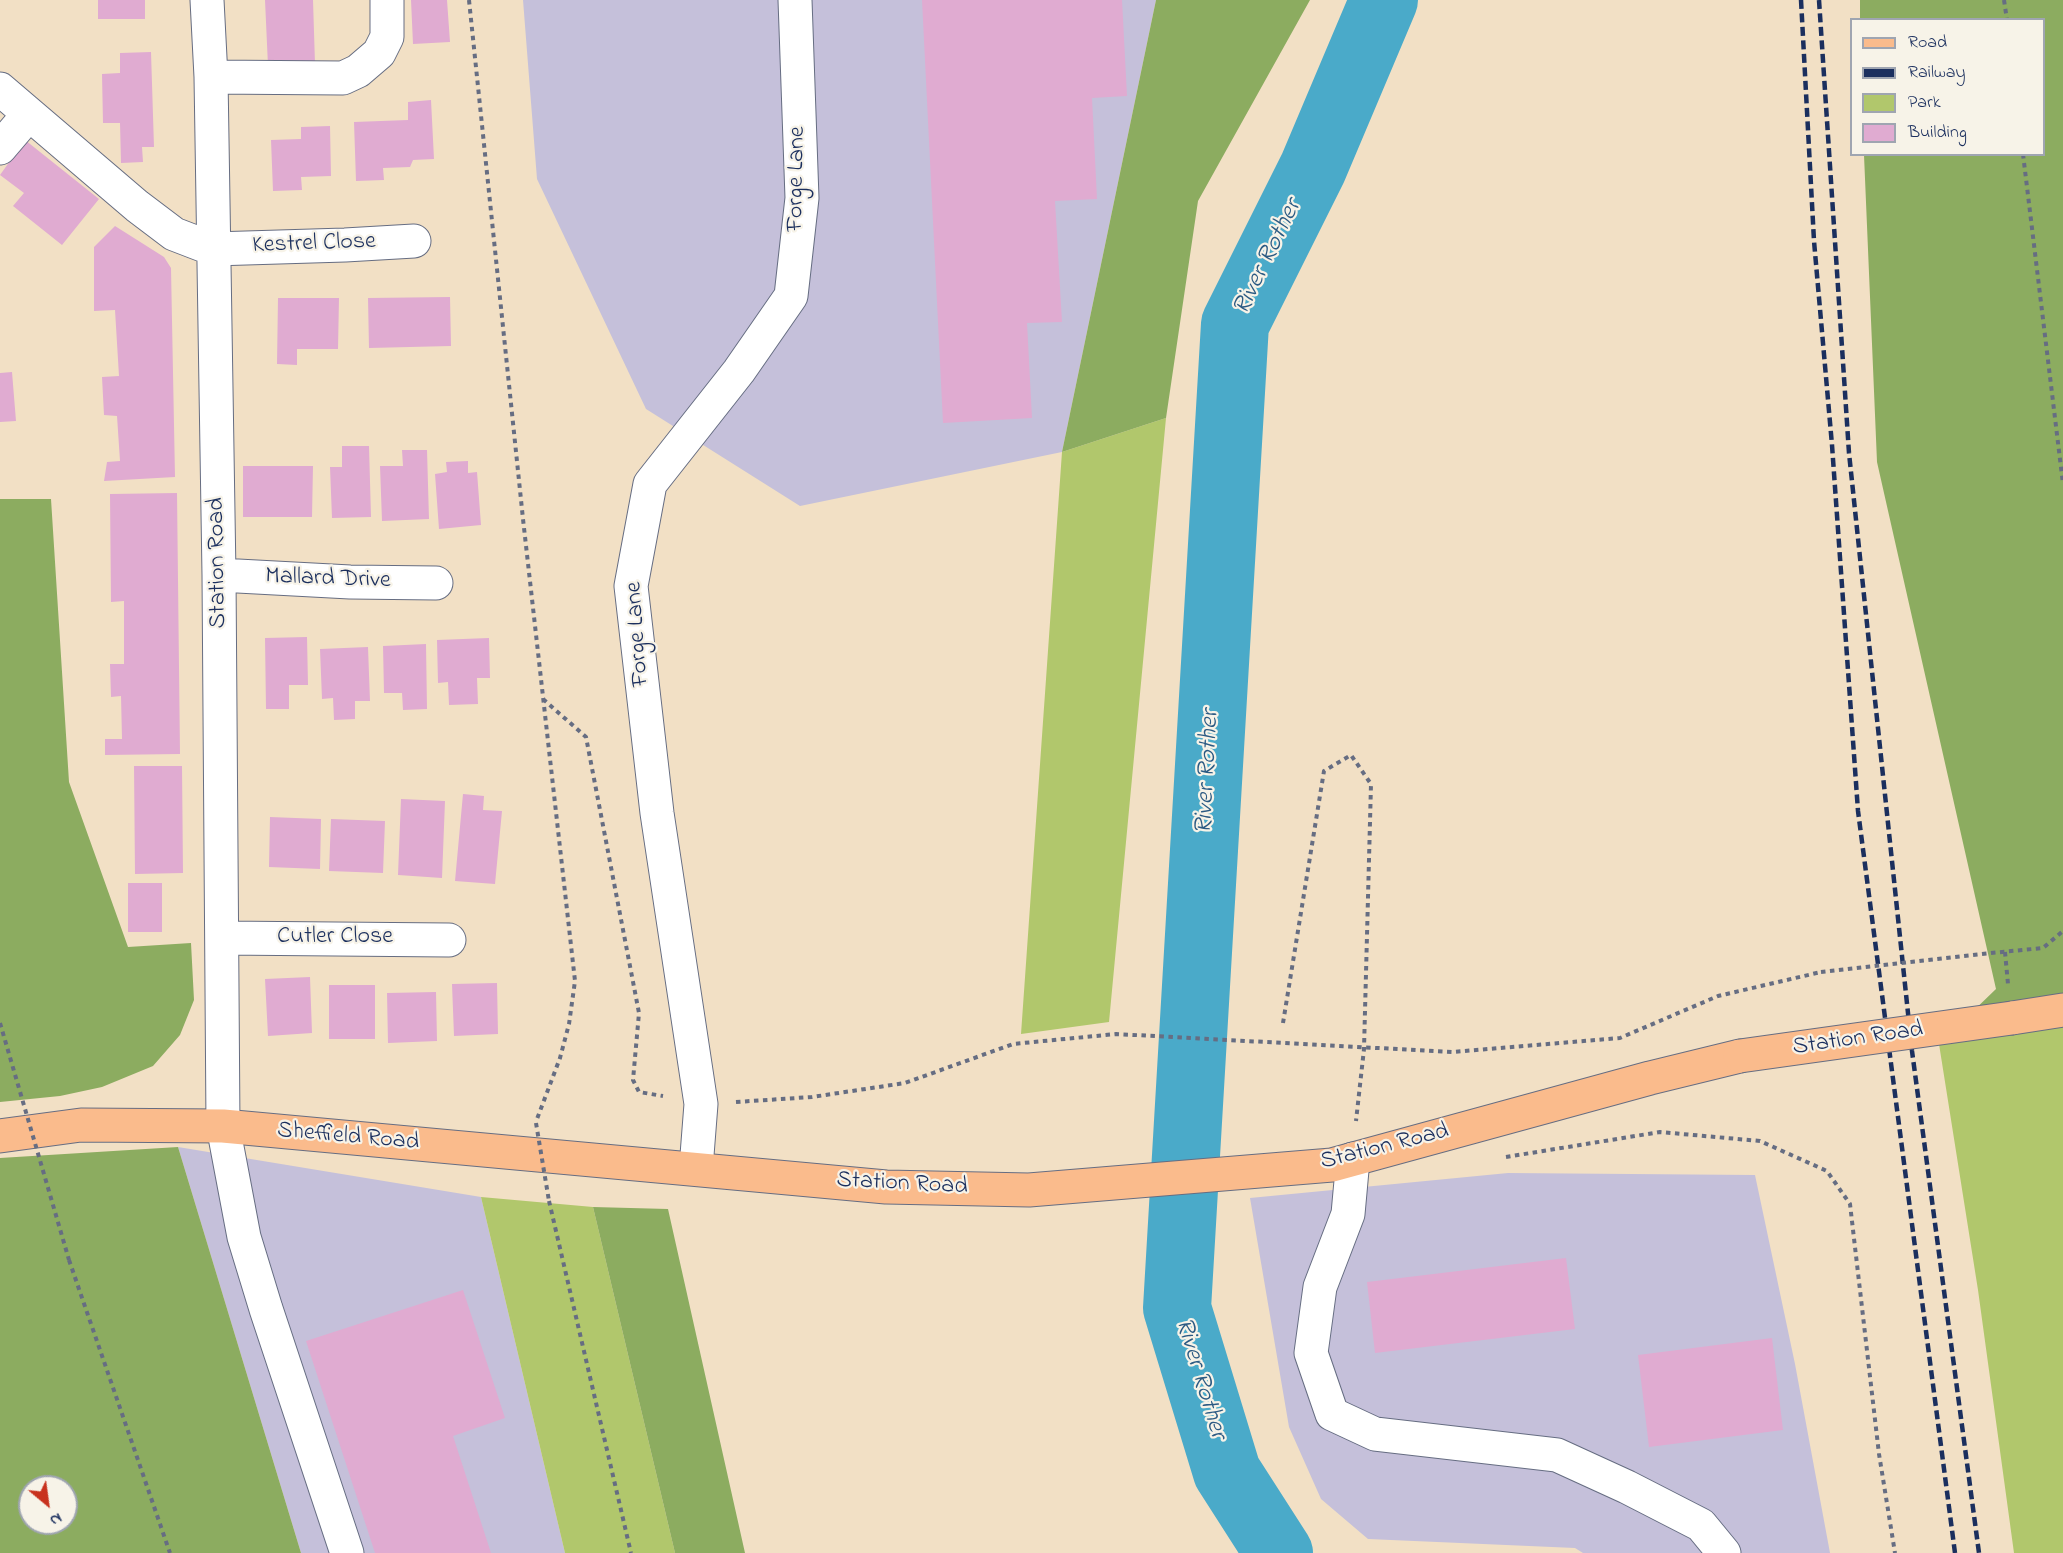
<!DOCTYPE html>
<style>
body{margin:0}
#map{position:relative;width:2063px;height:1553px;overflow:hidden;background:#f2e0c5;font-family:"Indie Flower",sans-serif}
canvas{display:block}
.legend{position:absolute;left:1850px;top:18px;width:195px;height:138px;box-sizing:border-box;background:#f7f3e8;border:2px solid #9fa5b1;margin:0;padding:8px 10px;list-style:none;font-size:18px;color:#1b2f5e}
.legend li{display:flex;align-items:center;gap:12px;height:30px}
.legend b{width:30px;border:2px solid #9fa5b1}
.north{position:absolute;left:18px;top:1475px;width:60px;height:60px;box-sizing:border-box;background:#f7f3e8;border:2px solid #9fa5b1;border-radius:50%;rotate:151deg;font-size:16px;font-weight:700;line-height:24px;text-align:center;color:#1b2f5e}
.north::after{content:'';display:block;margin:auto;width:21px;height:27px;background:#c8321e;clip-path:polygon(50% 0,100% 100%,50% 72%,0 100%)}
</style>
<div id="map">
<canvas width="2063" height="1553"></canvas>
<ul class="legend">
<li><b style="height:8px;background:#fabb8c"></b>Road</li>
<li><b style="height:8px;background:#1b2f5e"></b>Railway</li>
<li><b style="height:16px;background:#b1c76c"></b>Park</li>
<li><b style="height:16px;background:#e0abd1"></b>Building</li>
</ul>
<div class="north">N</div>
</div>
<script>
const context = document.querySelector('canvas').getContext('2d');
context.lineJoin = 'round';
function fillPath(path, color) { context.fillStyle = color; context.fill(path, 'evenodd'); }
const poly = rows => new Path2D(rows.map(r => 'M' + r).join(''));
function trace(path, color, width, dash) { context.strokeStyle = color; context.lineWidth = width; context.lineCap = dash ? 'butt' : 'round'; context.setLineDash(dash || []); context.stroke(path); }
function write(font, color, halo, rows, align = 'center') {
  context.font = font + ' "Indie Flower",sans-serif'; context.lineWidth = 4.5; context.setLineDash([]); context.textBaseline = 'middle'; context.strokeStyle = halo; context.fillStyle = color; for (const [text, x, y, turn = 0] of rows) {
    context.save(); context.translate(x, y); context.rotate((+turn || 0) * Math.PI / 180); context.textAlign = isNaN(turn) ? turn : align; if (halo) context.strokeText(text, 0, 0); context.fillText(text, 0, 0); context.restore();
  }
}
fillPath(poly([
 [523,0,1156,0,1062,452,800,506,646,409,537,179],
 [178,1147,481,1197,565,1553,301,1553],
 [1508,1173,1755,1175,1795,1364,1830,1553,1583,1553,1575,1548,1368,1539,1321,1499,1289,1427,1250,1198]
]), '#c5c0da');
fillPath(poly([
 [1166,418,1109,1022,1021,1034,1062,452],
 [2063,1027,2063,1553,2014,1553,1978,1290,1939,1044],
 [481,1197,593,1207,675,1553,565,1553]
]), '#b1c76c');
fillPath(poly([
 [1156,0,1310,0,1198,201,1166,418,1062,452],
 [1860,0,2063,0,2063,1011,1939,1044,1996,989,1877,462,1864,155,2044,154,2044,20,1860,19],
 [0,499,51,499,69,782,128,947,191,943,194,1000,180,1035,153,1066,102,1087,60,1096,0,1102],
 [178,1147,301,1553,0,1553,0,1158],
 [30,1487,66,1487,66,1523,30,1523],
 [593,1207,668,1209,745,1553,675,1553]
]), '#8cac60');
trace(poly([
 [1279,1553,1227,1472,1177,1308,1235,324,1313,168,1384,0]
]), '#4aaac9', 68);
fillPath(poly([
 [98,0,145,0,145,19,98,19],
 [265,0,313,0,315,64,268,66],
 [411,0,447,0,450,42,413,44],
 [922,0,1122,0,1127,96,1092,98,1097,199,1055,201,1062,322,1027,323,1032,418,943,423],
 [151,52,154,147,142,147,143,162,121,163,120,123,103,123,102,74,120,73,120,53],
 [431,100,434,159,413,160,410,167,383,168,384,180,356,181,354,122,408,120,408,102],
 [330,126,331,176,301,177,302,190,273,191,271,140,301,139,301,127],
 [25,140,99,199,62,245,13,206,24,193,0,175],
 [115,226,164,257,171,268,175,477,104,481,107,462,120,461,117,416,104,415,102,377,119,376,115,310,94,311,94,247],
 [450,297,451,346,369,348,368,298],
 [278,298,339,298,338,349,297,349,297,365,277,364],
 [12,372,16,421,0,422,0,373],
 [342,446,369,446,371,517,332,518,330,467,342,467],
 [402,450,427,450,429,519,382,521,380,466,403,466],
 [468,461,468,473,477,472,481,525,439,529,435,474,447,472,446,462],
 [243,466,313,466,312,517,243,517],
 [177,493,180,754,105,755,105,739,122,739,121,696,111,697,110,664,124,664,124,601,111,602,110,494],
 [307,637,308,685,289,685,289,709,266,709,265,638],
 [489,638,490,678,477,678,478,704,449,705,448,682,438,683,437,640],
 [426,644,427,709,403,710,402,693,384,693,383,646],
 [368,647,370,701,355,701,355,719,334,720,333,698,322,699,320,649],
 [134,766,182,766,183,873,135,874],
 [463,794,484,796,483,810,502,811,495,884,455,881],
 [401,799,445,801,442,878,398,875],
 [270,817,321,819,320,869,269,867],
 [331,819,385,821,383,873,329,871],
 [128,883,162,883,162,932,128,932],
 [310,977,312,1033,268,1036,265,979],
 [497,983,498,1034,454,1036,452,984],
 [329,985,375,985,375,1039,329,1039],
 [436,992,437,1041,388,1043,387,993],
 [1566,1258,1575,1329,1375,1353,1367,1282],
 [463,1290,505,1418,453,1436,491,1553,375,1553,306,1341],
 [1772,1338,1783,1430,1649,1447,1638,1355]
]), '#e0abd1');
const minor = poly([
 [207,0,211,77,219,575,223,1126,244,1237,266,1309,347,1553],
 [211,77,343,78,358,71,379,53,387,37,387,0],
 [0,89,137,206,174,234,213,249,345,245,414,241],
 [0,148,29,114],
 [219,575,350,582,436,583],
 [222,938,449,940],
 [1353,1159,1348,1214,1320,1287,1311,1353,1332,1414,1375,1434,1557,1455,1627,1487,1701,1525,1724,1553],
 [696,1168,701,1104,657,813,631,586,650,484,739,371,791,296,802,198,795,0]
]);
const major = poly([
 [2012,1018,2063,1010],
 [0,1136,81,1125,223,1126,886,1187,1029,1190,1332,1165,1650,1078,1740,1056]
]);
trace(minor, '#666d82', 35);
trace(major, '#666d82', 35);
trace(poly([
 [469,0,523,519,575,981,569,1024,560,1058,537,1119],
 [2004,0,2007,20],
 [2023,154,2063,484],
 [543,699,586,737,639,1013,633,1080,639,1092,663,1096],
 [2005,952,2008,984],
 [1991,953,2043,948,2063,931],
 [1283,1023,1324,771,1351,755,1371,784,1364,1049,1356,1121],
 [736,1102,812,1097,905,1083,1013,1044,1116,1034,1452,1052,1620,1038,1718,996,1821,972],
 [1506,1157,1660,1132,1760,1141,1827,1171,1850,1204,1879,1454,1895,1553],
 [549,1201,631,1553],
 [69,1260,170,1553]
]), '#666d82', 4, [4.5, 4.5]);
trace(minor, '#fff', 33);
trace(major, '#fabb8c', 33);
trace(poly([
 [1801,0,1814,241,1832,445,1858,811,1955,1553],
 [1819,0,1849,453,1912,1051,1979,1553]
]), '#1b2f5e', 4.5, [9, 4.5]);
const majorBridge = poly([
 [1740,1056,2012,1018]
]);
trace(majorBridge, '#666d82', 35, []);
trace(poly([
 [1821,972,1991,953],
 [0,1023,69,1260],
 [536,1123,549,1201]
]), '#666d82', 4, [4.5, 4.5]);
trace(majorBridge, '#fabb8c', 33);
write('24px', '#1b2f5e', '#f7f3e8', [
 ["Forge Lane",798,179,-89],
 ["Kestrel Close",314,245,-2],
 ["Station Road",219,563,-91],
 ["Mallard Drive",328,580,2],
 ["Forge Lane",639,634,-94],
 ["Cutler Close",335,938],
 ["Station Road",1858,1040,-8],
 ["Sheffield Road",348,1138,5],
 ["Station Road",1385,1148,-14],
 ["Station Road",902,1185,3]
]);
write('italic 26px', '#2b5a83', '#f7f3e8', [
 ["River Rother",1269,258,-64],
 ["River Rother",1209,772,-87],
 ["River Rother",1199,1379,73]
]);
</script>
